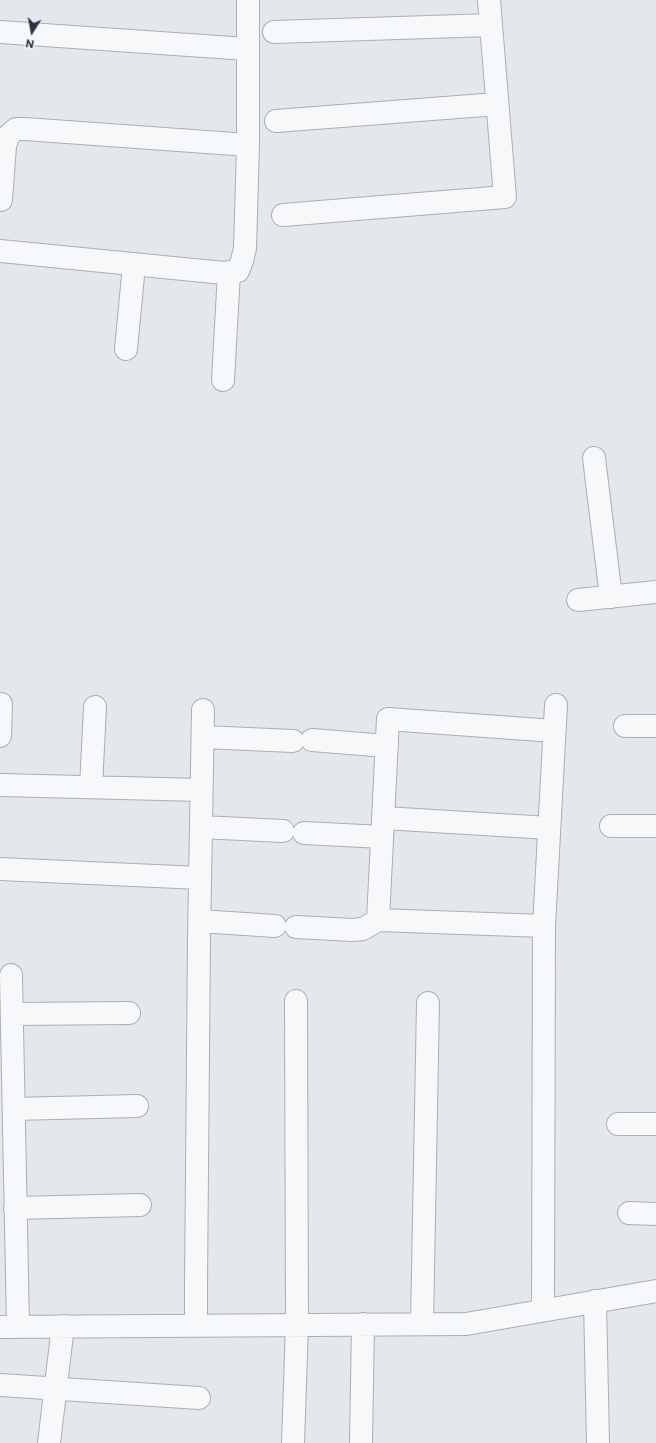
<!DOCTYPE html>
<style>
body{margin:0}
#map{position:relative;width:656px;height:1443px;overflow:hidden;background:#e4e7ec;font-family:Commissioner,sans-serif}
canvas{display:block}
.north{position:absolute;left:12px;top:12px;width:40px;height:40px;-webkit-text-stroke:3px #f4f6f9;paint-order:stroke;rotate:191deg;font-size:11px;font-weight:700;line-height:16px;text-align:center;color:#2b3445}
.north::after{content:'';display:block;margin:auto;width:14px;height:18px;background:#2b3445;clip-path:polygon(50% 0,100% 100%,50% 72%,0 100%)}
</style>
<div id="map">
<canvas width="656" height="1443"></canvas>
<div class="north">N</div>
</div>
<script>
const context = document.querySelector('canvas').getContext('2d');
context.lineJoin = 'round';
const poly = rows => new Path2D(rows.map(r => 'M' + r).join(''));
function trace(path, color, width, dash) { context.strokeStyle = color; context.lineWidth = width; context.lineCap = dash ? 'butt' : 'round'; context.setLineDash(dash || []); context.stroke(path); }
const minor = poly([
 [0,32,247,49],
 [274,32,491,25],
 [276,121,497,104],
 [1,200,5,146,8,136,16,129,25,129,248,145],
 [283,215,505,197,489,0],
 [0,251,224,273,238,271,242,261,245,248,248,145,248,0],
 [126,349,134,265],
 [223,380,229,273],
 [594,458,611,597],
 [578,600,656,592],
 [625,726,656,726],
 [0,736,1,704],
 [203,737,293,741],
 [312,740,387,746],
 [0,785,201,790],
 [91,787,95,707],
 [384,818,549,828],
 [611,826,656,826],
 [201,827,283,831],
 [304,833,382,837],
 [0,869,200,878],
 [199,921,275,926],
 [544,926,378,920,388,719,554,731],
 [296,927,352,930,363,929,378,920],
 [11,975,18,1326],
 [12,1014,129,1013],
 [14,1109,137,1106],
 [618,1124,656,1124],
 [15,1208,140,1205],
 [629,1213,656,1214],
 [595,1301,598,1443],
 [543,1310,544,926,556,705],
 [422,1324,428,1003],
 [196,1325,196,1285,199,939,203,710],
 [0,1327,466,1324,656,1291],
 [0,1385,199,1398],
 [49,1443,63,1326],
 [293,1443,297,1325,296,1001],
 [361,1443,363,1324]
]);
trace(minor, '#a9aeb7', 24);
trace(minor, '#f7f8fa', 22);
</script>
